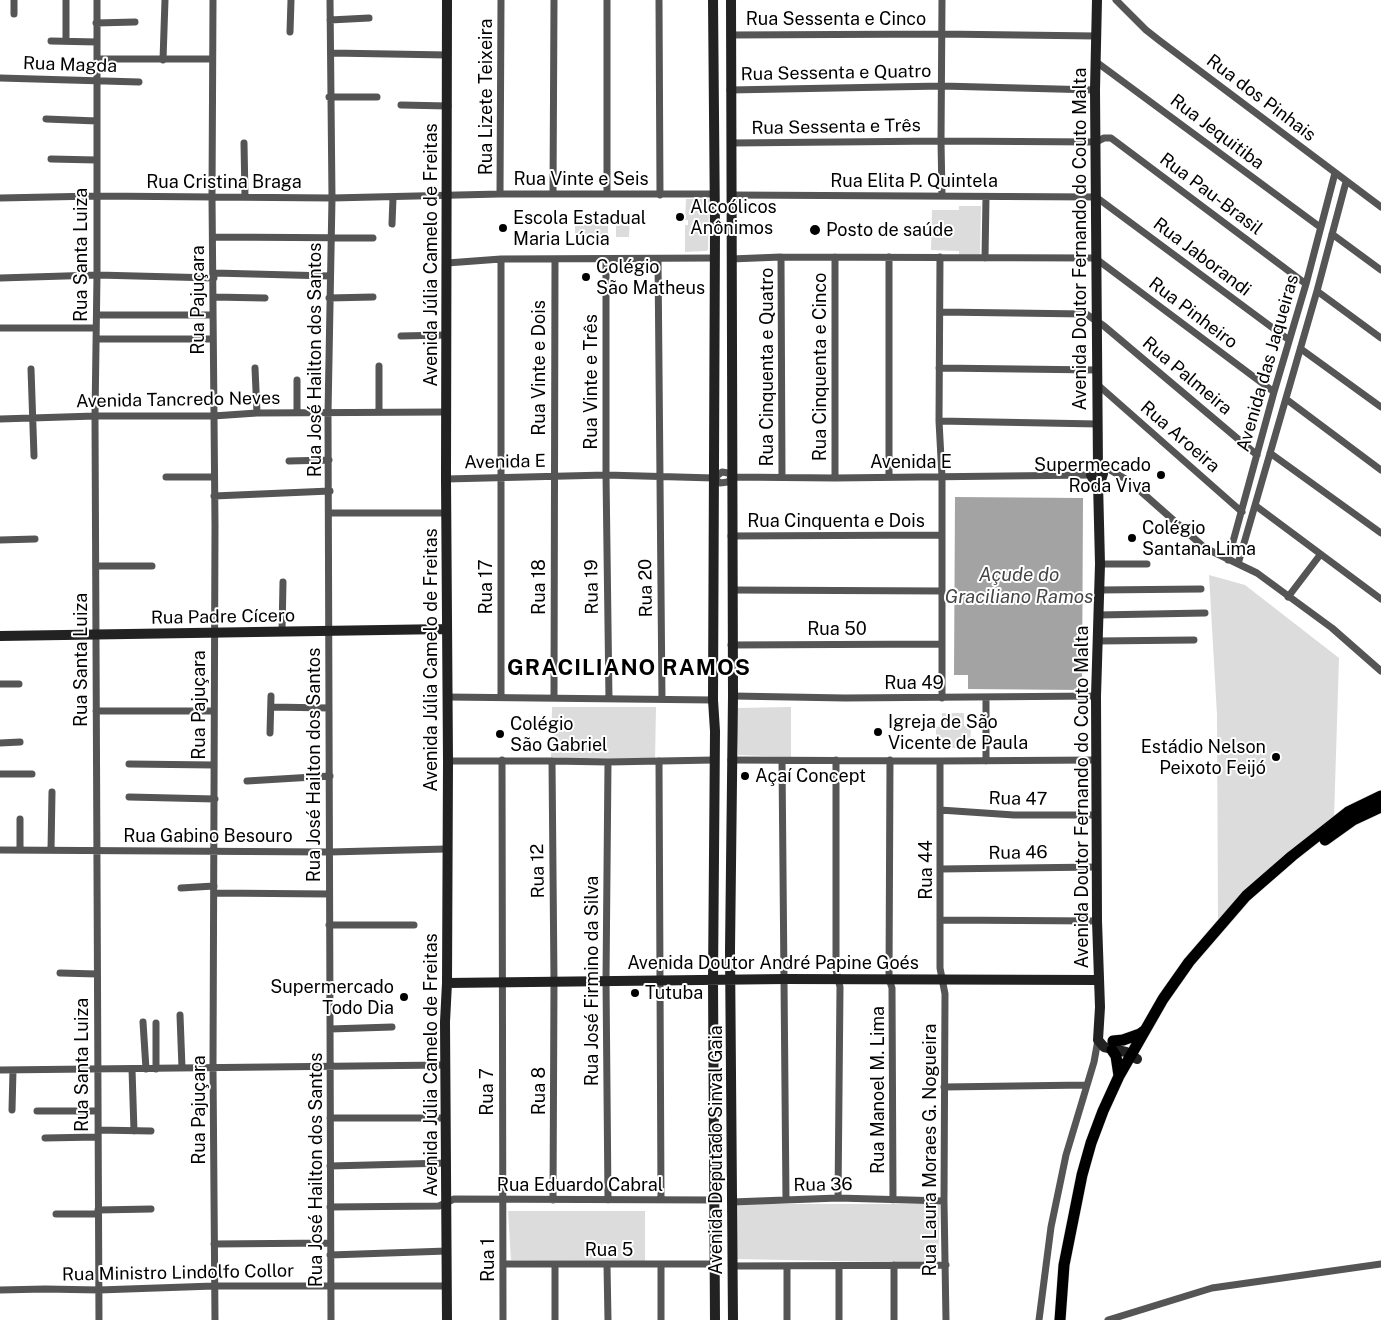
<!DOCTYPE html>
<meta charset="utf-8">
<style>
body{margin:0}
canvas{display:block;background:#fff}
</style>
<canvas width="1381" height="1320"></canvas>
<script>
const context = document.querySelector('canvas').getContext('2d');
context.lineJoin = 'round';
function fillPath(path, color) { context.fillStyle = color; context.fill(path, 'evenodd'); }
const poly = rows => new Path2D(rows.map(r => 'M' + r).join(''));
function trace(path, color, width, dash) { context.strokeStyle = color; context.lineWidth = width; context.lineCap = dash ? 'butt' : 'round'; context.setLineDash(dash || []); context.stroke(path); }
function write(font, color, halo, rows, align = 'center') {
  context.font = font + ' "Public Sans",sans-serif'; context.lineWidth = 4; context.setLineDash([]); context.textBaseline = 'middle'; context.strokeStyle = halo; context.fillStyle = color; for (const [text, x, y, turn = 0] of rows) {
    context.save(); context.translate(x, y); context.rotate((+turn || 0) * Math.PI / 180); context.textAlign = isNaN(turn) ? turn : align; if (halo) context.strokeText(text, 0, 0); context.fillText(text, 0, 0); context.restore();
  }
}
fillPath(poly([
 [686,199,709,199,708,250,706,251,685,252,685,225,688,225,688,220,685,220],
 [959,206,981,206,980,256,959,257,959,251,931,250,932,210,959,210],
 [575,214,608,214,608,235,575,235],
 [616,215,630,216,629,237,616,237],
 [1209,575,1245,585,1339,658,1334,818,1258,878,1218,922,1217,715],
 [552,707,656,707,655,761,551,760],
 [791,707,791,757,738,755,736,708],
 [942,713,964,713,964,726,971,727,970,748,936,748,936,727,942,726],
 [736,1204,940,1204,938,1263,735,1259],
 [508,1211,645,1211,645,1261,511,1260]
]), '#dcdcdc');
fillPath(poly([
 [955,497,1083,498,1082,690,968,689,968,675,954,675]
]), '#a3a3a3');
const primary = poly([
 [1325,840,1353,820,1381,807],
 [1113,1041,1123,1040,1140,1034,1144,1031],
 [1112,1050,1116,1056,1119,1076],
 [1060,1320,1064,1265,1082,1175,1091,1143,1103,1111,1119,1076,1163,999,1189,962,1246,896,1292,856,1348,812,1381,796]
]);
trace(primary, '#dbdbdb', 12);
trace(poly([
 [97,0,97,275,95,416,99,1320],
 [213,0,212,197,215,525,213,1068,215,1320],
 [330,0,332,198,328,413,331,1320],
 [607,0,607,193],
 [659,0,660,195],
 [942,0,941,141,942,196],
 [1116,0,1146,30,1160,41,1381,207],
 [14,14,14,0],
 [330,20,369,18],
 [96,23,135,22],
 [290,32,291,0],
 [730,35,941,34,1096,36],
 [51,41,97,42],
 [66,41,66,0],
 [331,53,448,55],
 [98,59,212,59],
 [163,60,165,0],
 [1095,61,1320,227],
 [0,78,139,82],
 [730,90,942,86,1095,90],
 [329,97,377,97],
 [401,105,448,106],
 [46,119,97,121],
 [244,143,245,197],
 [732,143,941,141,1096,142,1104,138,1111,138,1306,284],
 [51,159,96,160],
 [500,194,501,0],
 [553,194,554,0],
 [732,195,1096,197,1289,340],
 [0,198,97,196,332,198,500,194,715,194],
 [392,224,393,198],
 [1332,234,1381,270],
 [213,237,373,238],
 [781,257,782,477],
 [835,257,835,478],
 [889,257,889,477],
 [940,257,939,421,942,477,942,698],
 [985,258,986,197],
 [501,259,501,697],
 [658,259,662,699],
 [731,259,781,257,1095,258,1274,392],
 [606,260,606,475,609,699],
 [447,263,501,259,714,258],
 [214,273,330,276],
 [0,278,97,275,214,278],
 [1317,291,1381,338],
 [214,297,265,298],
 [329,298,373,297],
 [940,312,1086,314,1104,326,1257,455],
 [97,315,213,315],
 [0,328,96,328],
 [401,336,446,335],
 [96,339,212,339],
 [1301,349,1381,407],
 [379,366,379,412],
 [255,368,257,413],
 [939,368,1097,370],
 [31,369,34,456],
 [1098,385,1242,512],
 [1286,399,1381,470],
 [297,413,297,380],
 [0,419,95,416,213,416,257,413,447,412],
 [939,421,1098,424],
 [1270,453,1381,533],
 [289,461,329,460],
 [1098,463,1129,481,1205,548,1257,573,1332,628,1381,671],
 [166,477,214,477],
 [714,478,722,472,728,473,732,477,835,478,1091,475],
 [446,479,606,475,714,478,720,483,728,482,732,477],
 [214,496,330,491],
 [1256,506,1381,599],
 [329,513,446,513],
 [731,536,942,535],
 [0,540,35,539],
 [1228,560,1274,392,1306,284,1335,173],
 [1100,564,1147,564],
 [1238,564,1317,291,1346,182],
 [97,566,152,566],
 [732,590,942,591],
 [1099,590,1201,589],
 [1288,597,1320,555],
 [1098,615,1205,613],
 [282,632,283,582],
 [1097,641,1194,640],
 [731,645,942,644],
 [0,684,19,684],
 [733,696,845,698,1096,696],
 [447,697,713,700],
 [554,698,555,259],
 [271,707,329,708],
 [96,711,214,711],
 [270,733,271,696],
 [0,743,20,742],
 [502,760,503,1320],
 [731,760,940,761,1097,760],
 [836,760,836,970,840,987,838,1198],
 [890,760,889,979,892,988,893,1200],
 [448,761,552,761,608,762,714,760],
 [552,761,554,981,553,1200],
 [659,761,661,1200],
 [782,761,786,1200],
 [940,761,940,968,945,994,944,1201,946,1320],
 [986,761,986,698],
 [129,764,214,765],
 [0,774,32,774],
 [247,781,330,776],
 [129,797,215,799],
 [940,810,1014,815,1096,815],
 [20,819,20,849],
 [0,850,330,852,446,849],
 [51,850,52,792],
 [940,869,1097,867],
 [181,888,214,886],
 [214,893,329,894],
 [941,920,1097,921],
 [329,925,414,925],
 [60,973,97,974],
 [180,1015,182,1068],
 [143,1022,146,1069],
 [156,1023,156,1069],
 [330,1029,392,1027],
 [132,1069,134,1131],
 [0,1070,445,1065],
 [944,1087,1086,1085],
 [12,1110,13,1070],
 [37,1111,98,1111],
 [330,1118,446,1118],
 [98,1130,151,1131],
 [45,1138,97,1137],
 [330,1166,447,1163],
 [608,1200,606,980,608,762],
 [732,1202,838,1198,944,1201],
 [330,1207,439,1206,454,1199,714,1200],
 [98,1210,151,1209],
 [56,1214,98,1214],
 [214,1244,330,1243],
 [330,1255,447,1251],
 [503,1264,714,1264],
 [555,1265,555,1320],
 [607,1265,608,1320],
 [732,1266,946,1265],
 [787,1266,787,1320],
 [0,1290,45,1289,99,1290,214,1286,447,1286],
 [661,1320,661,1265],
 [839,1320,839,1266],
 [894,1320,894,1265],
 [1039,1320,1051,1227,1066,1155,1094,1062,1098,1040],
 [1108,1320,1212,1288,1381,1264]
]), '#555', 7);
trace(poly([
 [713,0,715,227,713,700,715,731,713,980,715,1320],
 [731,0,733,696,730,951,733,1320],
 [1097,0,1095,90,1098,469,1103,474,1101,480,1098,482],
 [1098,482,1100,564,1096,696,1097,921,1100,1007,1098,1040,1104,1047,1126,1052,1137,1059],
 [1098,482,1094,481,1091,475,1092,472,1098,469],
 [0,636,447,629],
 [447,983,785,979,1099,980],
 [447,1320,445,1022,447,983,448,761,446,479,447,0]
]), '#222', 10);
trace(primary, '#000', 11);
for (const [x, y, r, color] of [
 [680,217,5,"#000"],
 [503,228,5,"#000"],
 [815,230,6,"#000"],
 [586,277,5,"#000"],
 [1161,475,5,"#000"],
 [1132,538,5,"#000"],
 [878,732,5,"#000"],
 [500,734,5,"#000"],
 [1276,757,5,"#000"],
 [745,776,5,"#000"],
 [635,993,5,"#000"],
 [404,997,5,"#000"]
]) { const dot = new Path2D(); dot.arc(x, y, r, 0, 2 * Math.PI); context.fillStyle = color; context.fill(dot); trace(dot, '#fff', 2); }
write('18px', '#000', '#fff', [
 ["Rua Sessenta e Cinco",836,19],
 ["Rua Magda",70,65,2],
 ["Rua Sessenta e Quatro",836,73,-1],
 ["Rua Lizete Teixeira",486,97,-90],
 ["Rua dos Pinhais",1261,98,37],
 ["Rua Sessenta e Três",836,127,-1],
 ["Rua Jequitiba",1217,132,37],
 ["Rua Vinte e Seis",581,179],
 ["Rua Elita P. Quintela",914,181],
 ["Rua Cristina Braga",224,182],
 ["Rua Pau-Brasil",1211,194,37],
 ["Avenida Doutor Fernando do Couto Malta",1080,239,-90],
 ["Rua Santa Luiza",81,255,-90],
 ["Avenida Júlia Camelo de Freitas",431,255,-90],
 ["Rua Jaborandi",1202,257,37],
 ["Rua Pajuçara",198,300,-90],
 ["Rua Pinheiro",1193,313,37],
 ["Rua José Hailton dos Santos",315,360,-90],
 ["Avenida das Jaqueiras",1268,363,-74],
 ["Rua Cinquenta e Quatro",767,367,-90],
 ["Rua Cinquenta e Cinco",820,367,-90],
 ["Rua Vinte e Dois",539,368,-90],
 ["Rua Palmeira",1187,376,40],
 ["Rua Vinte e Três",591,382,-90],
 ["Avenida Tancredo Neves",178,400,-1],
 ["Rua Aroeira",1180,437,41],
 ["Avenida E",505,462,-1],
 ["Avenida E",911,462],
 ["Rua Cinquenta e Dois",836,521],
 ["Rua 17",486,587,-90],
 ["Rua 18",539,587,-90],
 ["Rua 19",592,587,-91],
 ["Rua 20",646,588,-91],
 ["Rua Padre Cícero",223,617,-1],
 ["Rua 50",837,629],
 ["Rua Santa Luiza",81,660,-90],
 ["Avenida Júlia Camelo de Freitas",431,660,-90],
 ["Rua 49",914,683],
 ["Rua Pajuçara",199,705,-90],
 ["Rua José Hailton dos Santos",314,765,-90],
 ["Avenida Doutor Fernando do Couto Malta",1082,797,-90],
 ["Rua 47",1018,799,1],
 ["Rua Gabino Besouro",208,836],
 ["Rua 46",1018,853,-1],
 ["Rua 44",926,870,-90],
 ["Rua 12",538,871,-91],
 ["Avenida Doutor André Papine Goés",773,963],
 ["Rua José Firmino da Silva",592,981,-90],
 ["Rua Santa Luiza",82,1065,-90],
 ["Avenida Júlia Camelo de Freitas",431,1065,-90],
 ["Rua Manoel M. Lima",878,1090,-90],
 ["Rua 8",539,1091,-90],
 ["Rua 7",487,1092,-90],
 ["Rua Pajuçara",199,1110,-90],
 ["Avenida Deputado Sinval Gaia",716,1150,-90],
 ["Rua Laura Moraes G. Nogueira",930,1150,-90],
 ["Rua José Hailton dos Santos",316,1170,-90],
 ["Rua Eduardo Cabral",580,1185],
 ["Rua 36",823,1185,-1],
 ["Rua 5",609,1250],
 ["Rua 1",488,1260,-90],
 ["Rua Ministro Lindolfo Collor",178,1273,-1]
]);
write('18px', '#000', '#fff', [
 ["Alcoólicos",690,207],
 ["Anônimos",690,228],
 ["Escola Estadual",513,218],
 ["Maria Lúcia",513,239],
 ["Posto de saúde",826,230],
 ["Colégio",596,267],
 ["São Matheus",596,288],
 ["Supermecado",1151,465,"right"],
 ["Roda Viva",1151,486,"right"],
 ["Colégio",1142,528],
 ["Santana Lima",1142,549],
 ["Igreja de São",888,722],
 ["Vicente de Paula",888,743],
 ["Colégio",510,724],
 ["São Gabriel",510,745],
 ["Estádio Nelson",1266,747,"right"],
 ["Peixoto Feijó",1266,768,"right"],
 ["Açaí Concept",755,776],
 ["Supermercado",394,987,"right"],
 ["Todo Dia",394,1008,"right"],
 ["Tutuba",645,993]
], 'left');
write('italic 19px', '#444', '#fff', [
 ["Açude do",1019,575],
 ["Graciliano Ramos",1019,597]
]);
context.letterSpacing = '1px';
write('bold 22px', '#000', '#fff', [
 ["GRACILIANO RAMOS",629,668]
]);
context.letterSpacing = '0px';
</script>
